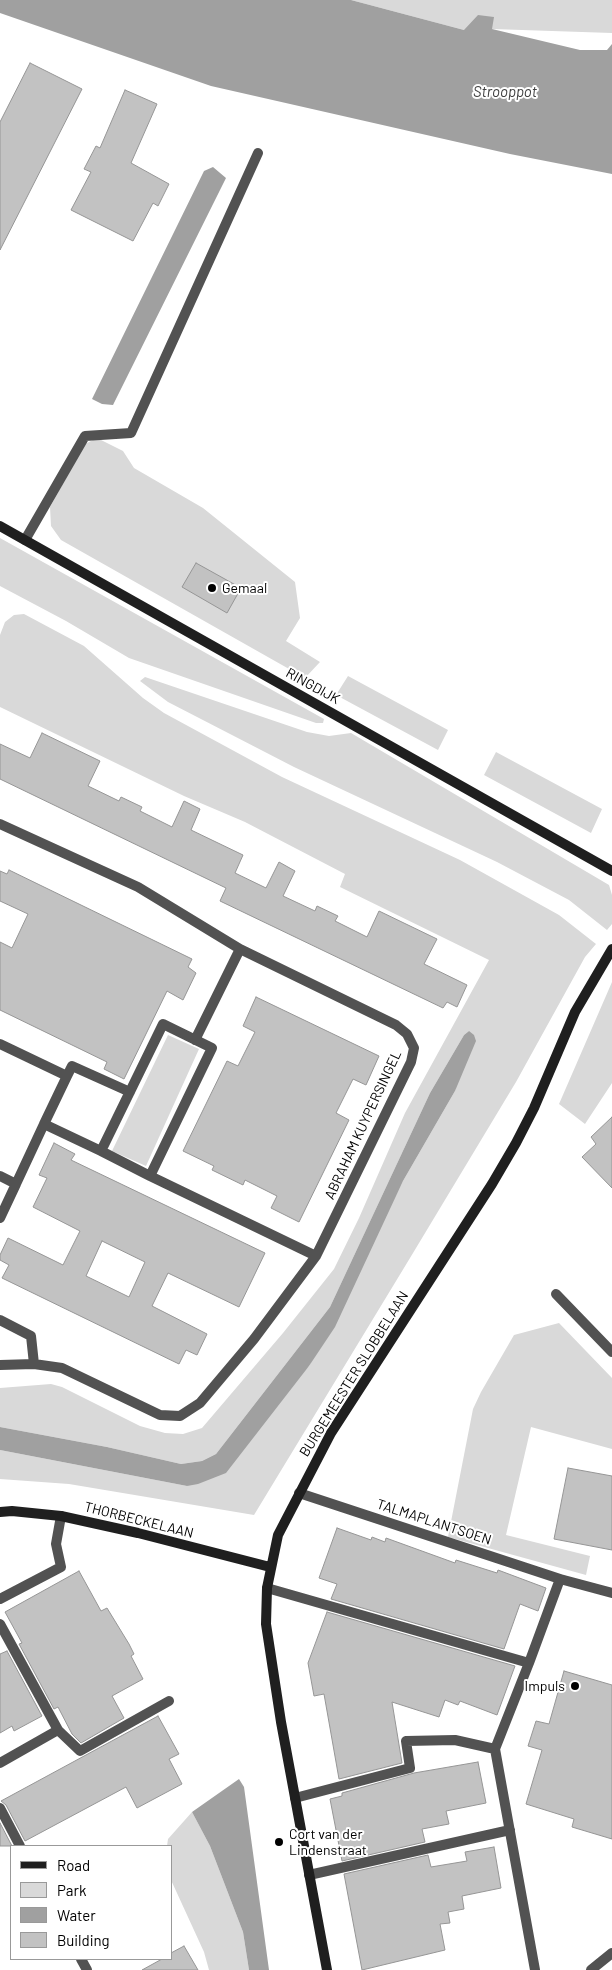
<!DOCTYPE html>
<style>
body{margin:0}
#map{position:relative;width:612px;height:1970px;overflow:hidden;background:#fff;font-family:Barlow,sans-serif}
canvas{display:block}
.legend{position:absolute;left:10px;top:1845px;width:162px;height:115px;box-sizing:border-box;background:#fff;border:1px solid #999;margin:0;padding:6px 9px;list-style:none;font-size:15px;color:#000}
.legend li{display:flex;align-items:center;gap:10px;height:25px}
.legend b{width:25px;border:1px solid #999}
</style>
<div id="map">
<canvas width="612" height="1970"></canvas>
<ul class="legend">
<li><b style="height:6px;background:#1f1f1f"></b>Road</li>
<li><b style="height:14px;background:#d9d9d9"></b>Park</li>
<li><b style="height:14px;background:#a0a0a0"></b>Water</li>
<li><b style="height:14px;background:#c2c2c2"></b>Building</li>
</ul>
</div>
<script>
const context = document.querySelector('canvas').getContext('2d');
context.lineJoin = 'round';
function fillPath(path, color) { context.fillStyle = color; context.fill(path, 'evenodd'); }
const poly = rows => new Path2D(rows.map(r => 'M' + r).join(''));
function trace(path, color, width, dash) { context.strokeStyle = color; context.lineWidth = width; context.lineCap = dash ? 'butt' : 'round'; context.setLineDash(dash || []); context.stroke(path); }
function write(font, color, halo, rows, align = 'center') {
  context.font = font + ' Barlow,sans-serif'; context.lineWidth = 4; context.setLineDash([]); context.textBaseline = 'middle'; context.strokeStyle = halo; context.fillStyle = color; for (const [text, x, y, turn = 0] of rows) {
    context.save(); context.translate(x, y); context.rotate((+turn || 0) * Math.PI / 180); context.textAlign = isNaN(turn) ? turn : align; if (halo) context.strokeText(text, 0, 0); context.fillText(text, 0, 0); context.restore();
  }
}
fillPath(poly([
 [351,0,612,0,612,33,492,29,464,30],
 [97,438,123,451,134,468,203,508,295,582,300,618,286,641,320,662,305,678,61,540,51,526,50,507,85,444],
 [0,538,324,719,323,723,316,723,129,658,66,621,0,586],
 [24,614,84,646,143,698,164,713,282,777,460,860,559,915,596,944,585,957,516,1082,410,1258,254,1515,69,1484,0,1479,0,1450,187,1486,309,1366,403,1181,455,1091,469,1031,464,1035,430,1093,330,1307,216,1454,202,1461,181,1464,107,1447,0,1427,0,1388,51,1384,62,1387,140,1426,165,1433,183,1434,202,1428,283,1333,334,1269,359,1218,405,1113,489,960,340,887,345,874,245,822,184,796,0,707,0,635,5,622,14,615],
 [348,676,448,730,438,750,336,695],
 [145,677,307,732,329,736,351,733,609,885,612,895,612,924,607,930,569,900,497,862,294,767,168,702,140,681],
 [496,752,602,809,591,833,484,775],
 [612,982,612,1083,585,1124,559,1104],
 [168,1035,199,1049,146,1166,112,1151],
 [559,1323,612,1378,612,1449,531,1427,506,1535,590,1556,586,1575,448,1537,473,1409,481,1392,514,1335],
 [192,1812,210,1846,243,1932,249,1970,209,1970,204,1952,171,1880,171,1846,167,1846,168,1839]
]), '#d9d9d9');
fillPath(poly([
 [0,0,351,0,464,30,478,15,494,17,492,29,580,50,607,50,612,44,612,174,510,154,211,86,0,13],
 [213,167,226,178,113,405,102,404,92,399,204,171],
 [469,1031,474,1035,476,1041,455,1091,403,1181,335,1327,309,1366,226,1473,198,1484,187,1486,0,1450,0,1427,107,1447,181,1464,202,1461,216,1454,330,1307,430,1093,464,1035],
 [239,1779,244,1787,269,1970,249,1970,243,1932,210,1846,192,1812]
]), '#a0a0a0');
const building = poly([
 [30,63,82,89,0,250,0,122,30,63],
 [125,90,157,104,131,163,169,184,158,206,153,203,133,241,71,210,91,172,84,169,96,146,100,148,125,90],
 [196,563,241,588,227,613,182,587,196,563],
 [42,733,100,761,88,786,119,801,121,797,142,807,140,811,172,827,184,801,200,809,191,830,243,855,235,873,266,888,279,862,295,871,283,896,315,911,317,906,338,916,335,921,367,937,379,911,437,939,424,964,467,985,457,1007,447,1002,443,1008,220,901,226,888,0,779,0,744,30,758,42,733],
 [9,870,192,959,188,967,196,973,183,1000,167,991,124,1079,104,1069,107,1062,0,1010,0,942,12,948,28,914,0,901,0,871,7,874,9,870],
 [256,997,379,1056,366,1085,353,1079,336,1113,349,1120,299,1222,271,1208,277,1196,245,1180,243,1185,212,1170,214,1166,183,1151,227,1061,238,1066,255,1032,243,1026,256,997],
 [612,1117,612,1188,582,1157,596,1144,591,1137,612,1117],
 [54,1143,75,1154,71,1160,265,1253,239,1307,168,1273,152,1306,207,1334,197,1355,186,1350,179,1364,2,1278,9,1265,0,1260,0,1255,8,1238,63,1265,80,1231,33,1207,47,1178,39,1175,54,1143],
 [102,1241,145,1262,129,1297,86,1276,102,1241],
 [568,1468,612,1476,612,1550,554,1539,568,1468],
 [337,1528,371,1540,372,1537,385,1542,386,1538,455,1563,456,1560,497,1573,498,1570,546,1588,538,1611,520,1604,504,1649,331,1599,337,1584,319,1578,337,1528],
 [79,1571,101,1611,107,1608,129,1644,134,1654,131,1656,143,1679,112,1696,124,1718,81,1743,72,1734,58,1707,54,1709,19,1644,22,1643,5,1612,79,1571],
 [327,1612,515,1666,497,1715,460,1701,458,1705,445,1700,439,1717,392,1702,402,1763,339,1779,324,1694,314,1696,308,1663,327,1612],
 [7,1651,42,1716,14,1731,12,1726,0,1733,0,1654,7,1651],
 [564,1671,612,1685,612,1839,572,1827,574,1819,526,1804,542,1750,528,1746,536,1721,549,1724,564,1671],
 [158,1716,179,1754,169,1759,182,1784,137,1808,126,1787,25,1841,6,1805,1,1801,158,1716],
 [478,1762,486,1803,446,1811,449,1824,422,1829,425,1842,342,1861,330,1799,342,1796,342,1793,414,1773,478,1762],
 [0,1823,12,1846,0,1846,0,1823],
 [494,1847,501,1888,462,1896,464,1909,448,1912,450,1923,440,1924,445,1950,362,1970,344,1874,428,1855,431,1867,467,1861,465,1852,494,1847],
 [184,1946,198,1970,142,1970,162,1959,171,1959,171,1953,184,1946]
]);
fillPath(building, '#c2c2c2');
trace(building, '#969696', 1);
trace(poly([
 [25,540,85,436,131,433,258,153],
 [0,824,138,887,240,949,396,1025,407,1034,414,1048,411,1062,316,1256,254,1339,200,1403,180,1416,160,1415,62,1368,34,1364,0,1365],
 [195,1040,240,949],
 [0,1044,67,1076],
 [101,1151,44,1124,67,1076,72,1066,130,1092],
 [0,1176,16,1184,44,1124],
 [150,1176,212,1048,163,1024,101,1151,150,1176,316,1256],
 [0,1218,16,1184],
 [556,1294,612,1352],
 [0,1320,31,1336,34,1364],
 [299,1493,560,1579,612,1593],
 [267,1588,529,1663,560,1579],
 [0,1599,61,1567,56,1544,61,1516],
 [0,1624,58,1730,0,1763],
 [529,1663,495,1749,535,1970],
 [58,1730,80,1751,169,1701],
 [295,1798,410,1768,406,1741,455,1740,495,1749],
 [0,1808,20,1846],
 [309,1875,510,1830],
 [81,1959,87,1970],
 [591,1970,612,1953]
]), '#525252', 10);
trace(poly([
 [0,526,612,871],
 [0,1512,12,1511,61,1516,138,1533,270,1567],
 [327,1970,281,1722,266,1624,267,1588,278,1535,331,1433,492,1184,516,1143,534,1108,575,1012,612,949]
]), '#1f1f1f', 10);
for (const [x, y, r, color] of [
 [212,588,5,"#000"],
 [575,1686,5,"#000"],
 [279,1842,5,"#000"]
]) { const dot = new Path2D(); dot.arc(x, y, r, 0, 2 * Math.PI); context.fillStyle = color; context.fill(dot); trace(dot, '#fff', 2); }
write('14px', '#000', '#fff', [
 ["Gemaal",222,588],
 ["Impuls",565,1686,"right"],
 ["Cort van der",289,1834],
 ["Lindenstraat",289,1850]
], 'left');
write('14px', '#000', '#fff', [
 ["RINGDIJK",313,686,29],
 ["ABRAHAM KUYPERSINGEL",363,1125,-65],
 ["BURGEMEESTER SLOBBELAAN",354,1374,-58],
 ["THORBECKELAAN",139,1520,14],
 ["TALMAPLANTSOEN",434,1522,18]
]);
write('italic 15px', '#414141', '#fff', [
 ["Strooppot",505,92]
]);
</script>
